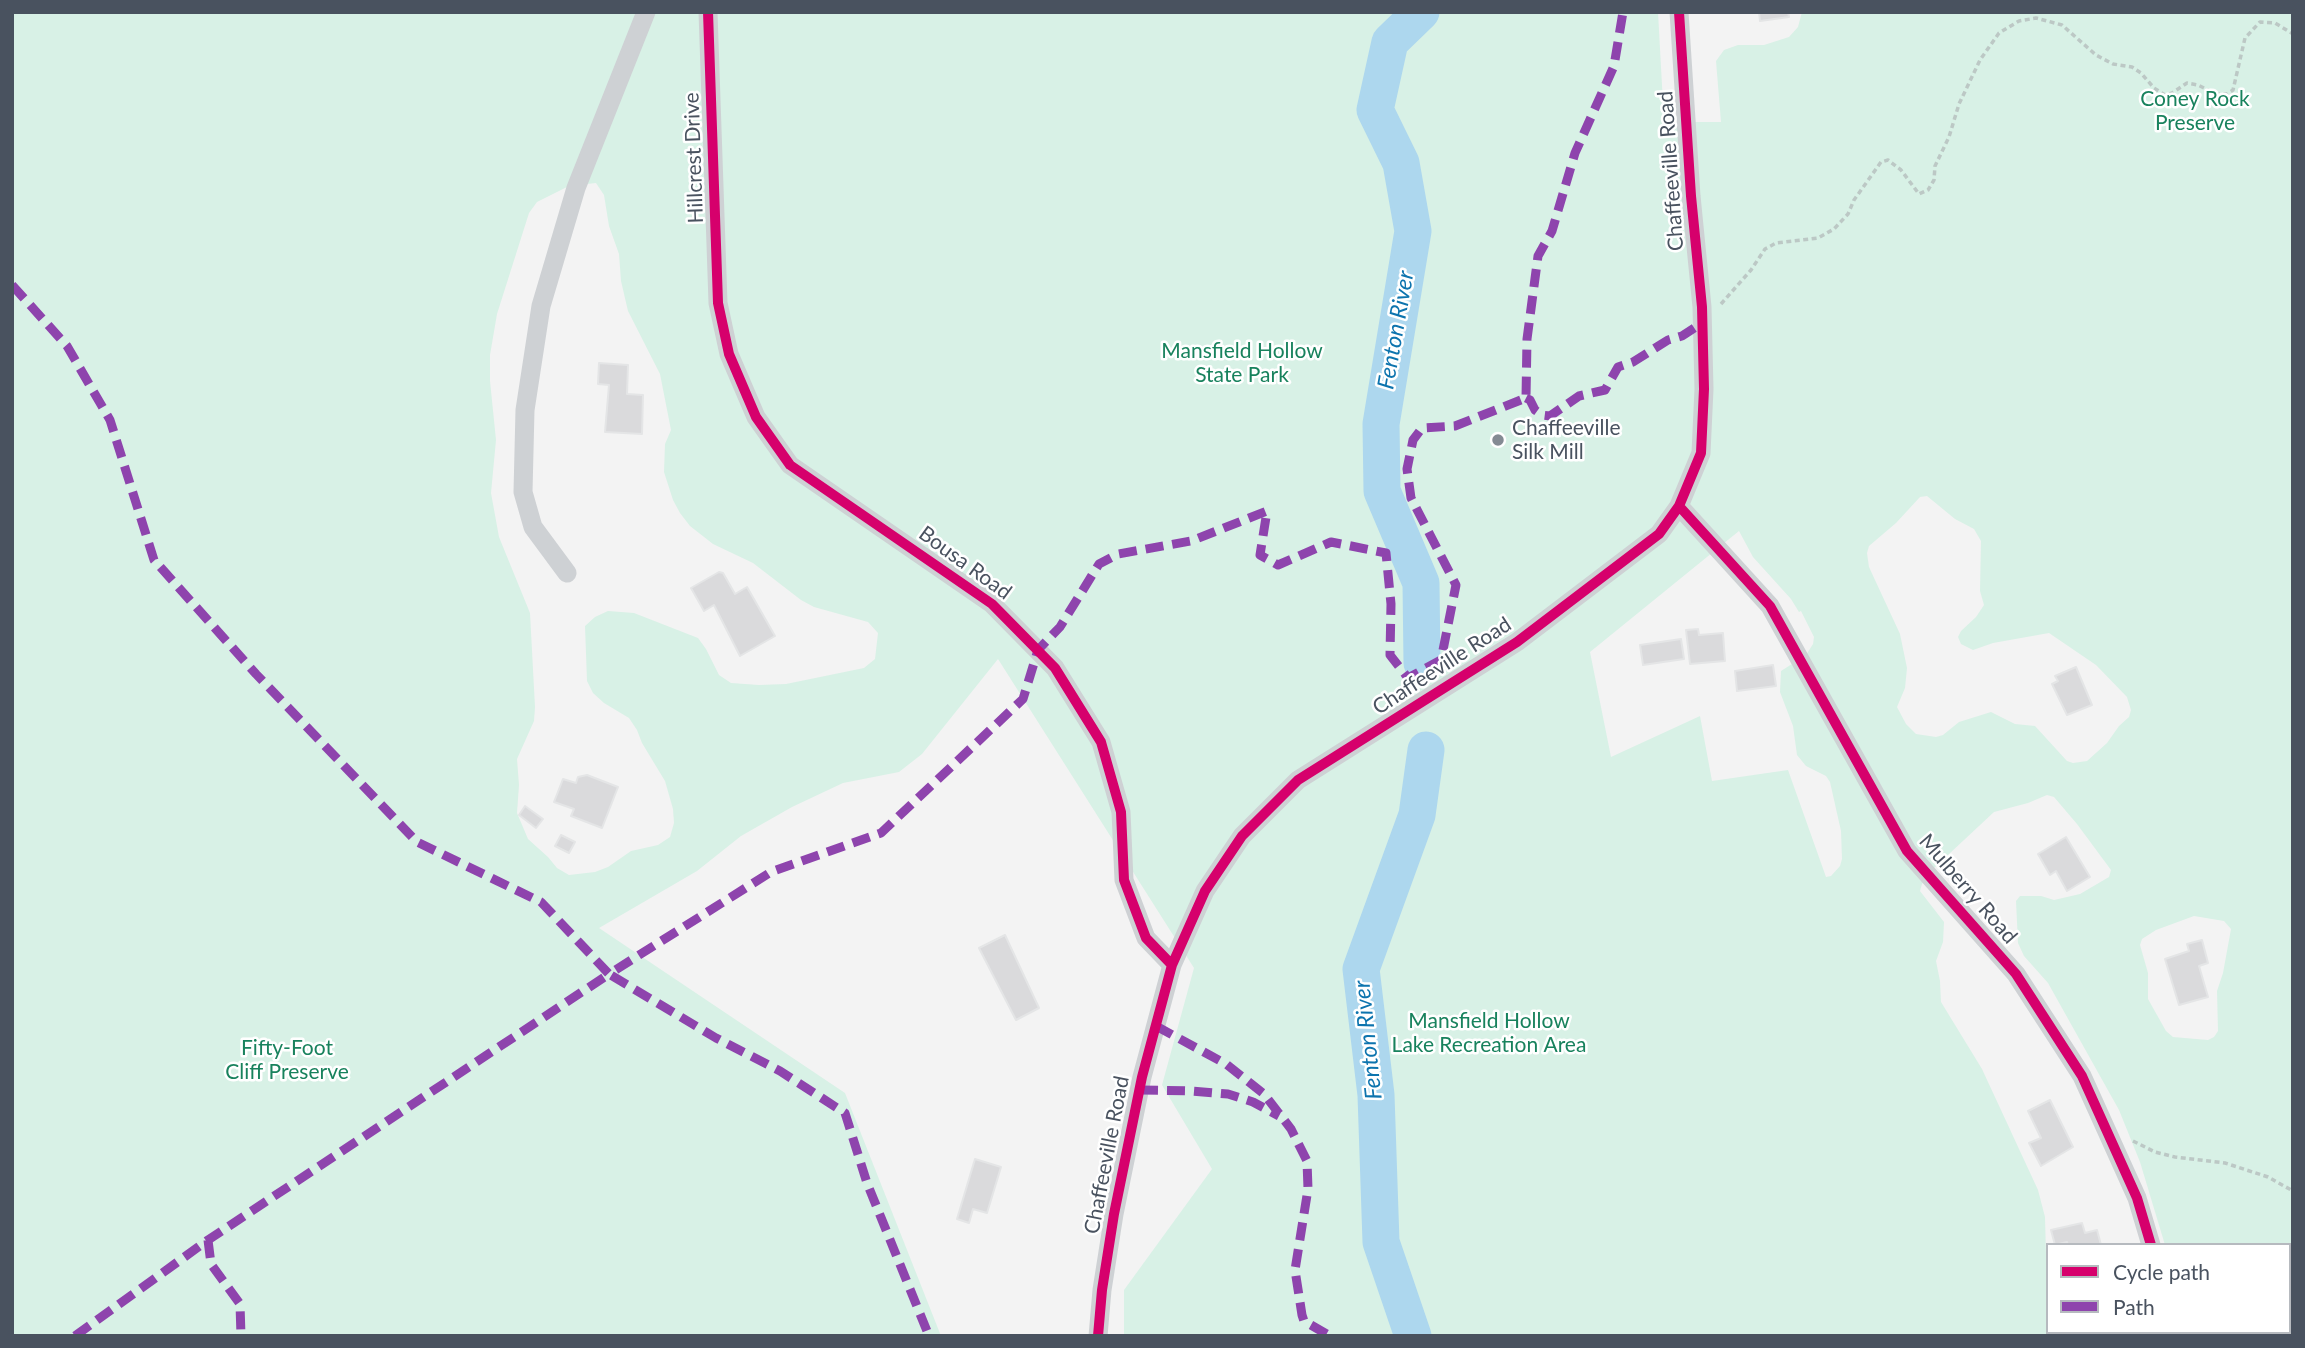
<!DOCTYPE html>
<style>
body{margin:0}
#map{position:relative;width:2305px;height:1348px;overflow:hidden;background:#f3f3f3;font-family:Lato,sans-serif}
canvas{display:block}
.frame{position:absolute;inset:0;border:14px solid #49525f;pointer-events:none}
.legend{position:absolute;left:2046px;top:1243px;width:245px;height:91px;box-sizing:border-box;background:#fff;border:2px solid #b6babf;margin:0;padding:9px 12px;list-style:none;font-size:21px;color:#49525f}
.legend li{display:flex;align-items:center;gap:14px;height:35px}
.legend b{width:35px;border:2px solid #b6babf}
</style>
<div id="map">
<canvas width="2305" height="1348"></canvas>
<div class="frame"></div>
<ul class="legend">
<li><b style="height:9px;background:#d6006c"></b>Cycle path</li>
<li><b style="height:9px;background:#8e44ad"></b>Path</li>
</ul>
</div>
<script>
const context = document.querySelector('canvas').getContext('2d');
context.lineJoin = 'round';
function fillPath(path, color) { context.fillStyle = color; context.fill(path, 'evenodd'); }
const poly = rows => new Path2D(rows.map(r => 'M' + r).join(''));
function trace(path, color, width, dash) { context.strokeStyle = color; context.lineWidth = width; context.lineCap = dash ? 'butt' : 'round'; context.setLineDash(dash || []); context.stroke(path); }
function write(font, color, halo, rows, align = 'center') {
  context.font = font + ' Lato,sans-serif'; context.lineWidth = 5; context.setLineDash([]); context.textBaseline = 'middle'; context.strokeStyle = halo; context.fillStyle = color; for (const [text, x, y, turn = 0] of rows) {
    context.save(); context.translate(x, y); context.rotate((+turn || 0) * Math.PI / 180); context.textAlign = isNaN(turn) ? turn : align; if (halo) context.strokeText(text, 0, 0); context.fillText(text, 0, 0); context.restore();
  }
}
fillPath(poly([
 [12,12,1658,12,1664,122,1721,122,1716,61,1724,50,1738,45,1764,45,1789,37,1798,27,1802,12,2293,12,2293,1300,2289,1302,2289,1245,2165,1245,2140,1162,2119,1110,2048,983,2024,956,2018,943,2016,901,2020,896,2041,896,2054,900,2080,894,2109,877,2111,870,2077,824,2054,797,2047,795,2028,803,1994,812,1934,868,1922,884,1920,891,1944,922,1943,942,1936,961,1940,981,1941,1002,1982,1069,2038,1190,2045,1217,2048,1332,2119,1332,2121,1336,1124,1336,1124,1290,1212,1169,1162,1085,1194,968,998,659,922,754,899,772,843,783,792,807,741,836,697,871,599,928,845,1093,941,1336,12,1336],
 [596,183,604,195,609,226,619,254,621,281,628,311,660,374,671,430,665,444,664,472,673,500,680,513,690,526,713,544,753,563,801,600,814,607,868,622,878,633,875,659,864,668,786,684,759,685,731,683,719,675,706,649,698,638,634,613,608,611,595,617,585,626,587,681,593,693,604,703,629,718,637,730,642,743,665,781,673,809,674,823,670,837,658,845,631,851,608,867,595,872,569,875,557,868,548,857,528,839,517,813,519,785,517,759,534,721,535,707,530,613,499,537,491,493,496,440,490,381,490,355,497,314,529,213,537,202,569,186],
 [1927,496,1955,519,1974,529,1981,541,1980,591,1984,605,1976,617,1961,631,1958,637,1961,644,1973,650,1993,643,2049,633,2096,665,2127,697,2131,710,2129,717,2119,726,2107,743,2087,761,2073,763,2067,761,2035,726,2015,724,1991,712,1959,722,1943,735,1936,737,1916,734,1906,724,1897,707,1905,688,1907,668,1900,634,1869,567,1867,553,1869,546,1896,523,1920,497],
 [1739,531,1753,557,1791,599,1799,612,1801,611,1814,637,1813,644,1806,655,1781,671,1780,692,1793,726,1797,755,1806,766,1826,776,1830,782,1841,831,1842,859,1840,866,1831,876,1826,877,1788,770,1712,781,1700,716,1611,757,1590,652],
 [2194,916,2224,921,2231,929,2223,973,2217,991,2218,1031,2214,1037,2208,1040,2173,1037,2166,1031,2148,999,2148,973,2140,945,2142,939,2156,930]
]), '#d8f1e6');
trace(poly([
 [1421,12,1390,42,1375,110,1401,163,1413,231,1381,424,1382,491,1421,583,1422,663],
 [1413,1336,1381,1242,1376,1095,1361,969,1417,815,1426,750]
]), '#add7ee', 37);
const building = poly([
 [1759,12,1788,12,1789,17,1760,21,1759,12],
 [599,363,628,365,627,394,643,395,642,434,605,432,609,385,598,384,599,363],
 [719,572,723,573,735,594,747,587,775,636,740,656,714,605,704,611,691,588,719,572],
 [1698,629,1699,635,1723,633,1725,661,1690,664,1686,630,1698,629],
 [1681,639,1684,659,1643,665,1640,645,1681,639],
 [1773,665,1776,686,1737,691,1735,671,1773,665],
 [2076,667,2092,705,2067,715,2052,684,2058,681,2055,676,2076,667],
 [587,775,618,787,602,828,571,816,574,809,554,802,563,779,576,783,578,777,587,775],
 [525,806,543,819,536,828,519,815,525,806],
 [561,835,575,842,569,853,555,846,561,835],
 [2066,837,2090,877,2067,891,2056,871,2050,875,2038,854,2066,837],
 [1005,935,1039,1008,1016,1020,979,948,1005,935],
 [2202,940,2208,963,2199,966,2208,997,2179,1005,2165,959,2189,951,2187,944,2202,940],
 [2050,1100,2073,1147,2041,1166,2029,1143,2041,1138,2028,1111,2050,1100],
 [975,1159,1001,1167,987,1213,973,1209,969,1223,957,1219,975,1159],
 [2082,1223,2085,1233,2097,1230,2101,1245,2068,1245,2067,1242,2055,1245,2051,1230,2082,1223]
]);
fillPath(building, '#dadadc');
trace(building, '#e4e5e6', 2);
trace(poly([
 [1721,304,1751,270,1765,249,1776,243,1818,238,1834,229,1848,214,1854,200,1881,162,1888,160,1901,170,1919,194,1928,190,1934,180,1935,166,1949,137,1959,104,1980,60,1999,33,2019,21,2036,18,2062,25,2096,55,2113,64,2132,67,2141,73,2154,88,2165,95,2172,93,2187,83,2198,85,2216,94,2227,94,2233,90,2245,38,2260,22,2275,23,2293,34],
 [2133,1141,2155,1152,2175,1157,2225,1163,2268,1177,2293,1191]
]), '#bcc8c5', 3.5, [5, 3.5]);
trace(poly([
 [708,12,718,303,729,354,756,417,790,465,992,604,1055,668,1101,742,1121,812,1124,880,1146,938,1172,965],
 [1679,506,1770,606,1907,851,2016,974,2082,1076,2137,1198,2151,1245],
 [567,573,533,527,523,492,525,410,541,306,576,188,646,12],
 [2180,1332,2182,1336],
 [1098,1336,1102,1290,1114,1214,1142,1077,1172,965,1205,891,1242,836,1298,780,1517,642,1659,534,1679,506,1701,453,1704,389,1702,307,1691,196,1679,12]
]), '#ced1d4', 19);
trace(poly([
 [12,285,67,346,110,420,154,560,256,674,417,842,541,902,609,974,771,872,881,833,1023,699,1038,650,1060,627,1099,564,1118,554,1191,541,1267,511,1260,555,1278,565,1331,542,1386,553,1391,604,1390,655,1408,678,1441,660,1456,585,1411,498,1407,469,1413,440,1422,428,1455,426,1526,398,1527,339,1538,256,1552,231,1575,153,1614,66,1623,12],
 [1526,398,1530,400,1535,410,1542,415,1550,416,1579,396,1605,390,1618,367,1633,362,1668,340,1682,336,1702,323],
 [1156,1026,1226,1064,1264,1094,1291,1129,1307,1161,1308,1189,1295,1270,1302,1315,1304,1321,1330,1336],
 [1140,1090,1192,1091,1228,1094,1253,1102,1279,1116],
 [208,1240,211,1264,240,1304,241,1336],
 [75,1336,208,1240,609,974,716,1038,780,1071,845,1113,867,1183,929,1336]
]), '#8e44ad', 9, [18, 9]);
trace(poly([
 [708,12,718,303,729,354,756,417,790,465,992,604,1055,668,1101,742,1121,812,1124,880,1146,938,1172,965],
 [1679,506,1770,606,1907,851,2016,974,2082,1076,2137,1198,2151,1245],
 [1098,1336,1102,1290,1114,1214,1142,1077,1172,965,1205,891,1242,836,1298,780,1517,642,1659,534,1679,506,1701,453,1704,389,1702,307,1691,196,1679,12]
]), '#d6006c', 10);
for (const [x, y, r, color] of [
 [1498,440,7,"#848a93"]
]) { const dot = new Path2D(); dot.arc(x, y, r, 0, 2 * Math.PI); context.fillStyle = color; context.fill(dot); trace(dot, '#fff', 2.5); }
write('21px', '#18825d', '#fff', [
 ["Coney Rock",2195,99],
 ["Preserve",2195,123],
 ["Mansfield Hollow",1242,351],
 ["State Park",1242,375],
 ["Mansfield Hollow",1489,1021],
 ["Lake Recreation Area",1489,1045],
 ["Fifty-Foot",287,1048],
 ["Cliff Preserve",287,1072]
]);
write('21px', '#49525f', '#fff', [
 ["Hillcrest Drive",694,158,-92],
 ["Chaffeeville Road",1671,171,-94],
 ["Bousa Road",965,563,36],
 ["Chaffeeville Road",1442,666,-33],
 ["Mulberry Road",1968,889,49],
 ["Chaffeeville Road",1107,1155,-79]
]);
write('21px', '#49525f', '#fff', [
 ["Chaffeeville",1512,428],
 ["Silk Mill",1512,452]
], 'left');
write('italic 23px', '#0d74ae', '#fff', [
 ["Fenton River",1396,330,-80],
 ["Fenton River",1368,1040,-96]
]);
</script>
